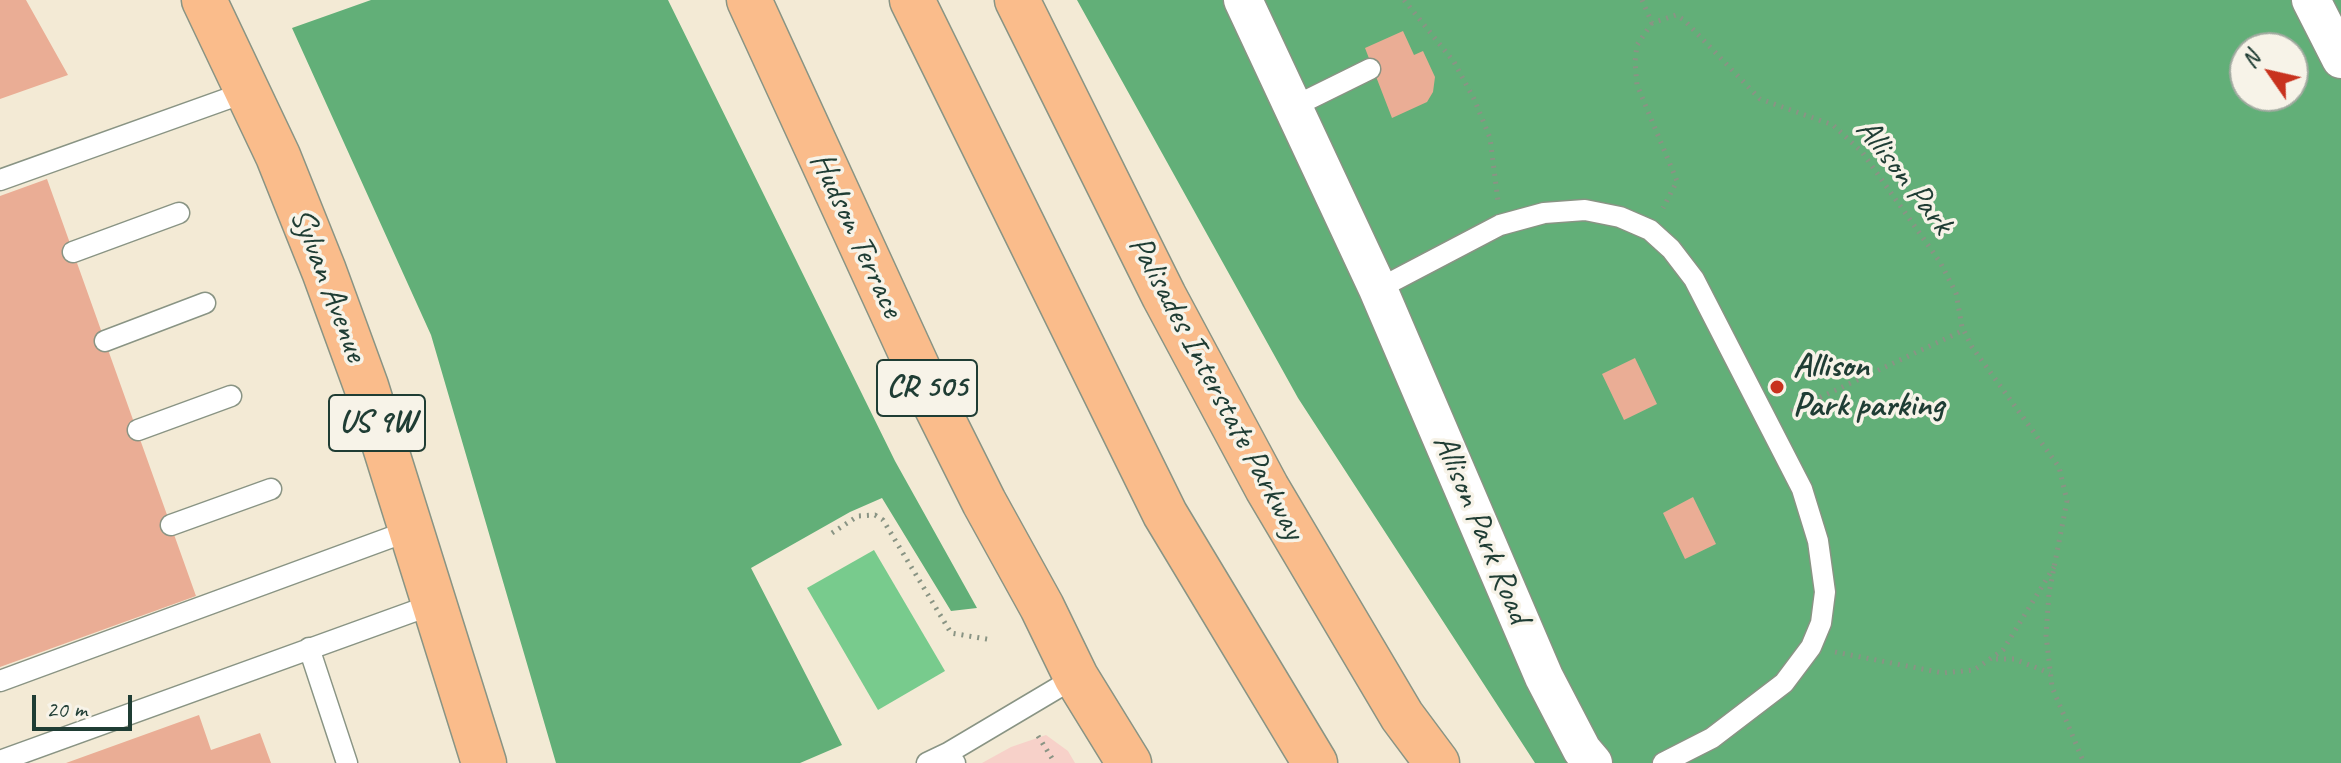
<!DOCTYPE html>
<style>
body{margin:0}
#map{position:relative;width:2341px;height:763px;overflow:hidden;background:#f3ead5;font-family:Caveat,sans-serif}
canvas{display:block}
.north{position:absolute;left:2229px;top:32px;width:80px;height:80px;box-sizing:border-box;background:#f7f3e8;border:2px solid #a1aaa0;border-radius:50%;rotate:304deg;font-size:22px;font-weight:700;line-height:32px;text-align:center;color:#1f3d34}
.north::after{content:'';display:block;margin:auto;width:28px;height:36px;background:#c8321e;clip-path:polygon(50% 0,100% 100%,50% 72%,0 100%)}
.scale{position:absolute;left:32px;top:695px;width:100px;height:36px;box-sizing:border-box;border:4px solid #1f3d34;border-top:0;padding-left:10px;font-size:24px;line-height:28px;white-space:nowrap;color:#1f3d34;-webkit-text-stroke:6px #f7f3e8;paint-order:stroke}
</style>
<div id="map">
<canvas width="2341" height="763"></canvas>
<div class="north">N</div>
<div class="scale">20 m</div>
</div>
<script>
const context = document.querySelector('canvas').getContext('2d');
context.lineJoin = 'round';
function fillPath(path, color) { context.fillStyle = color; context.fill(path, 'evenodd'); }
const poly = rows => new Path2D(rows.map(r => 'M' + r).join(''));
function trace(path, color, width, dash) { context.strokeStyle = color; context.lineWidth = width; context.lineCap = dash ? 'butt' : 'round'; context.setLineDash(dash || []); context.stroke(path); }
function write(font, color, halo, rows, align = 'center') {
  context.font = font + ' Caveat,sans-serif'; context.lineWidth = 7; context.setLineDash([]); context.textBaseline = 'middle'; context.strokeStyle = halo; context.fillStyle = color; for (const [text, x, y, turn = 0] of rows) {
    context.save(); context.translate(x, y); context.rotate((+turn || 0) * Math.PI / 180); context.textAlign = isNaN(turn) ? turn : align; if (halo) context.strokeText(text, 0, 0); context.fillText(text, 0, 0); context.restore();
  }
}
fillPath(poly([
 [1046,735,1068,751,1075,763,982,763,1011,747]
]), '#f7d1c9');
fillPath(poly([
 [874,550,945,671,878,710,807,588]
]), '#78cb8d');
fillPath(poly([
 [371,0,668,0,895,461,977,608,951,611,882,498,850,512,751,568,842,745,800,763,556,763,431,335,292,28],
 [1077,0,2341,0,2341,763,1535,763,1298,398],
 [2245,48,2293,48,2293,96,2245,96]
]), '#62af78');
fillPath(poly([
 [0,0,26,0,68,75,0,99],
 [1403,31,1414,55,1423,51,1435,77,1433,92,1427,102,1392,118,1365,48],
 [47,179,196,596,0,667,0,196],
 [1635,358,1657,404,1624,420,1602,374],
 [1693,497,1716,544,1685,559,1663,513],
 [199,715,211,750,260,733,271,763,66,763]
]), '#eaad95');
const lane = poly([
 [1293,107,1370,69],
 [0,180,249,91],
 [73,252,179,213],
 [1378,289,1500,225,1544,213,1585,210,1620,217,1650,230,1671,249,1694,279,1802,489,1818,541,1825,592,1821,623,1811,647,1784,683,1712,738,1663,763],
 [105,341,205,303],
 [138,430,231,396],
 [171,525,271,489],
 [309,648,347,763],
 [0,681,411,530],
 [948,753,1076,677],
 [0,761,434,604],
 [927,763,948,753,955,763]
]);
const street = poly([
 [1243,0,1378,289,1544,677,1582,750,1593,763],
 [2311,0,2341,59]
]);
const primary = poly([
 [204,0,278,156,324,271,366,386,484,763],
 [749,0,926,386,984,502,1042,607,1076,677,1129,763]
]);
const highway = poly([
 [912,0,1165,514,1315,763],
 [1017,0,1164,296,1267,488,1402,716,1437,763]
]);
trace(lane, '#899484', 23);
trace(street, '#899484', 41);
trace(primary, '#899484', 47);
trace(highway, '#899484', 47);
trace(poly([
 [1404,0,1454,62,1474,99,1490,138,1498,201],
 [1642,0,1652,23,1676,15,1684,20,1760,99,1833,125,1862,152,1940,262,1956,293,1962,327,1972,347,2059,467,2067,501,2049,593,2046,635,2052,687,2084,763],
 [1652,23,1637,45,1635,62,1637,85,1677,181,1663,208],
 [1791,411,1964,330],
 [832,533,858,516,875,515,883,520,951,633,992,640],
 [1835,652,1943,673,1974,670,2003,650,2054,567],
 [1996,659,2014,659,2050,673],
 [1038,736,1055,763]
]), '#899484', 5, [2, 6]);
trace(lane, '#fff', 20);
trace(street, '#fff', 38);
trace(primary, '#fabc8b', 44);
trace(highway, '#fabc8b', 44);
for (const [x, y, r, color] of [
 [1777,387,8,"#c8321e"]
]) { const dot = new Path2D(); dot.arc(x, y, r, 0, 2 * Math.PI); context.fillStyle = color; context.fill(dot); trace(dot, '#f7f3e8', 3); }
for (const [x, y, w] of [
 [927,388,100],
 [377,423,96]
]) { const box = new Path2D(); box.roundRect(x - w / 2, y - 28, w, 56, 6); context.fillStyle = '#f7f3e8'; context.fill(box); trace(box, '#1f3d34', 2); }
write('bold 32px', '#1f3d34', null, [
 ["CR 505",927,388],
 ["US 9W",377,423]
]);
write('34px', '#1f3d34', '#f7f3e8', [
 ["Allison Park",1904,177,52],
 ["Hudson Terrace",856,235,65],
 ["Sylvan Avenue",328,285,69],
 ["Palisades Interstate Parkway",1216,388,62],
 ["Allison Park Road",1481,529,67]
]);
write('bold 34px', '#1f3d34', '#f7f3e8', [
 ["Allison",1793,367],
 ["Park parking",1793,406]
], 'left');
</script>
